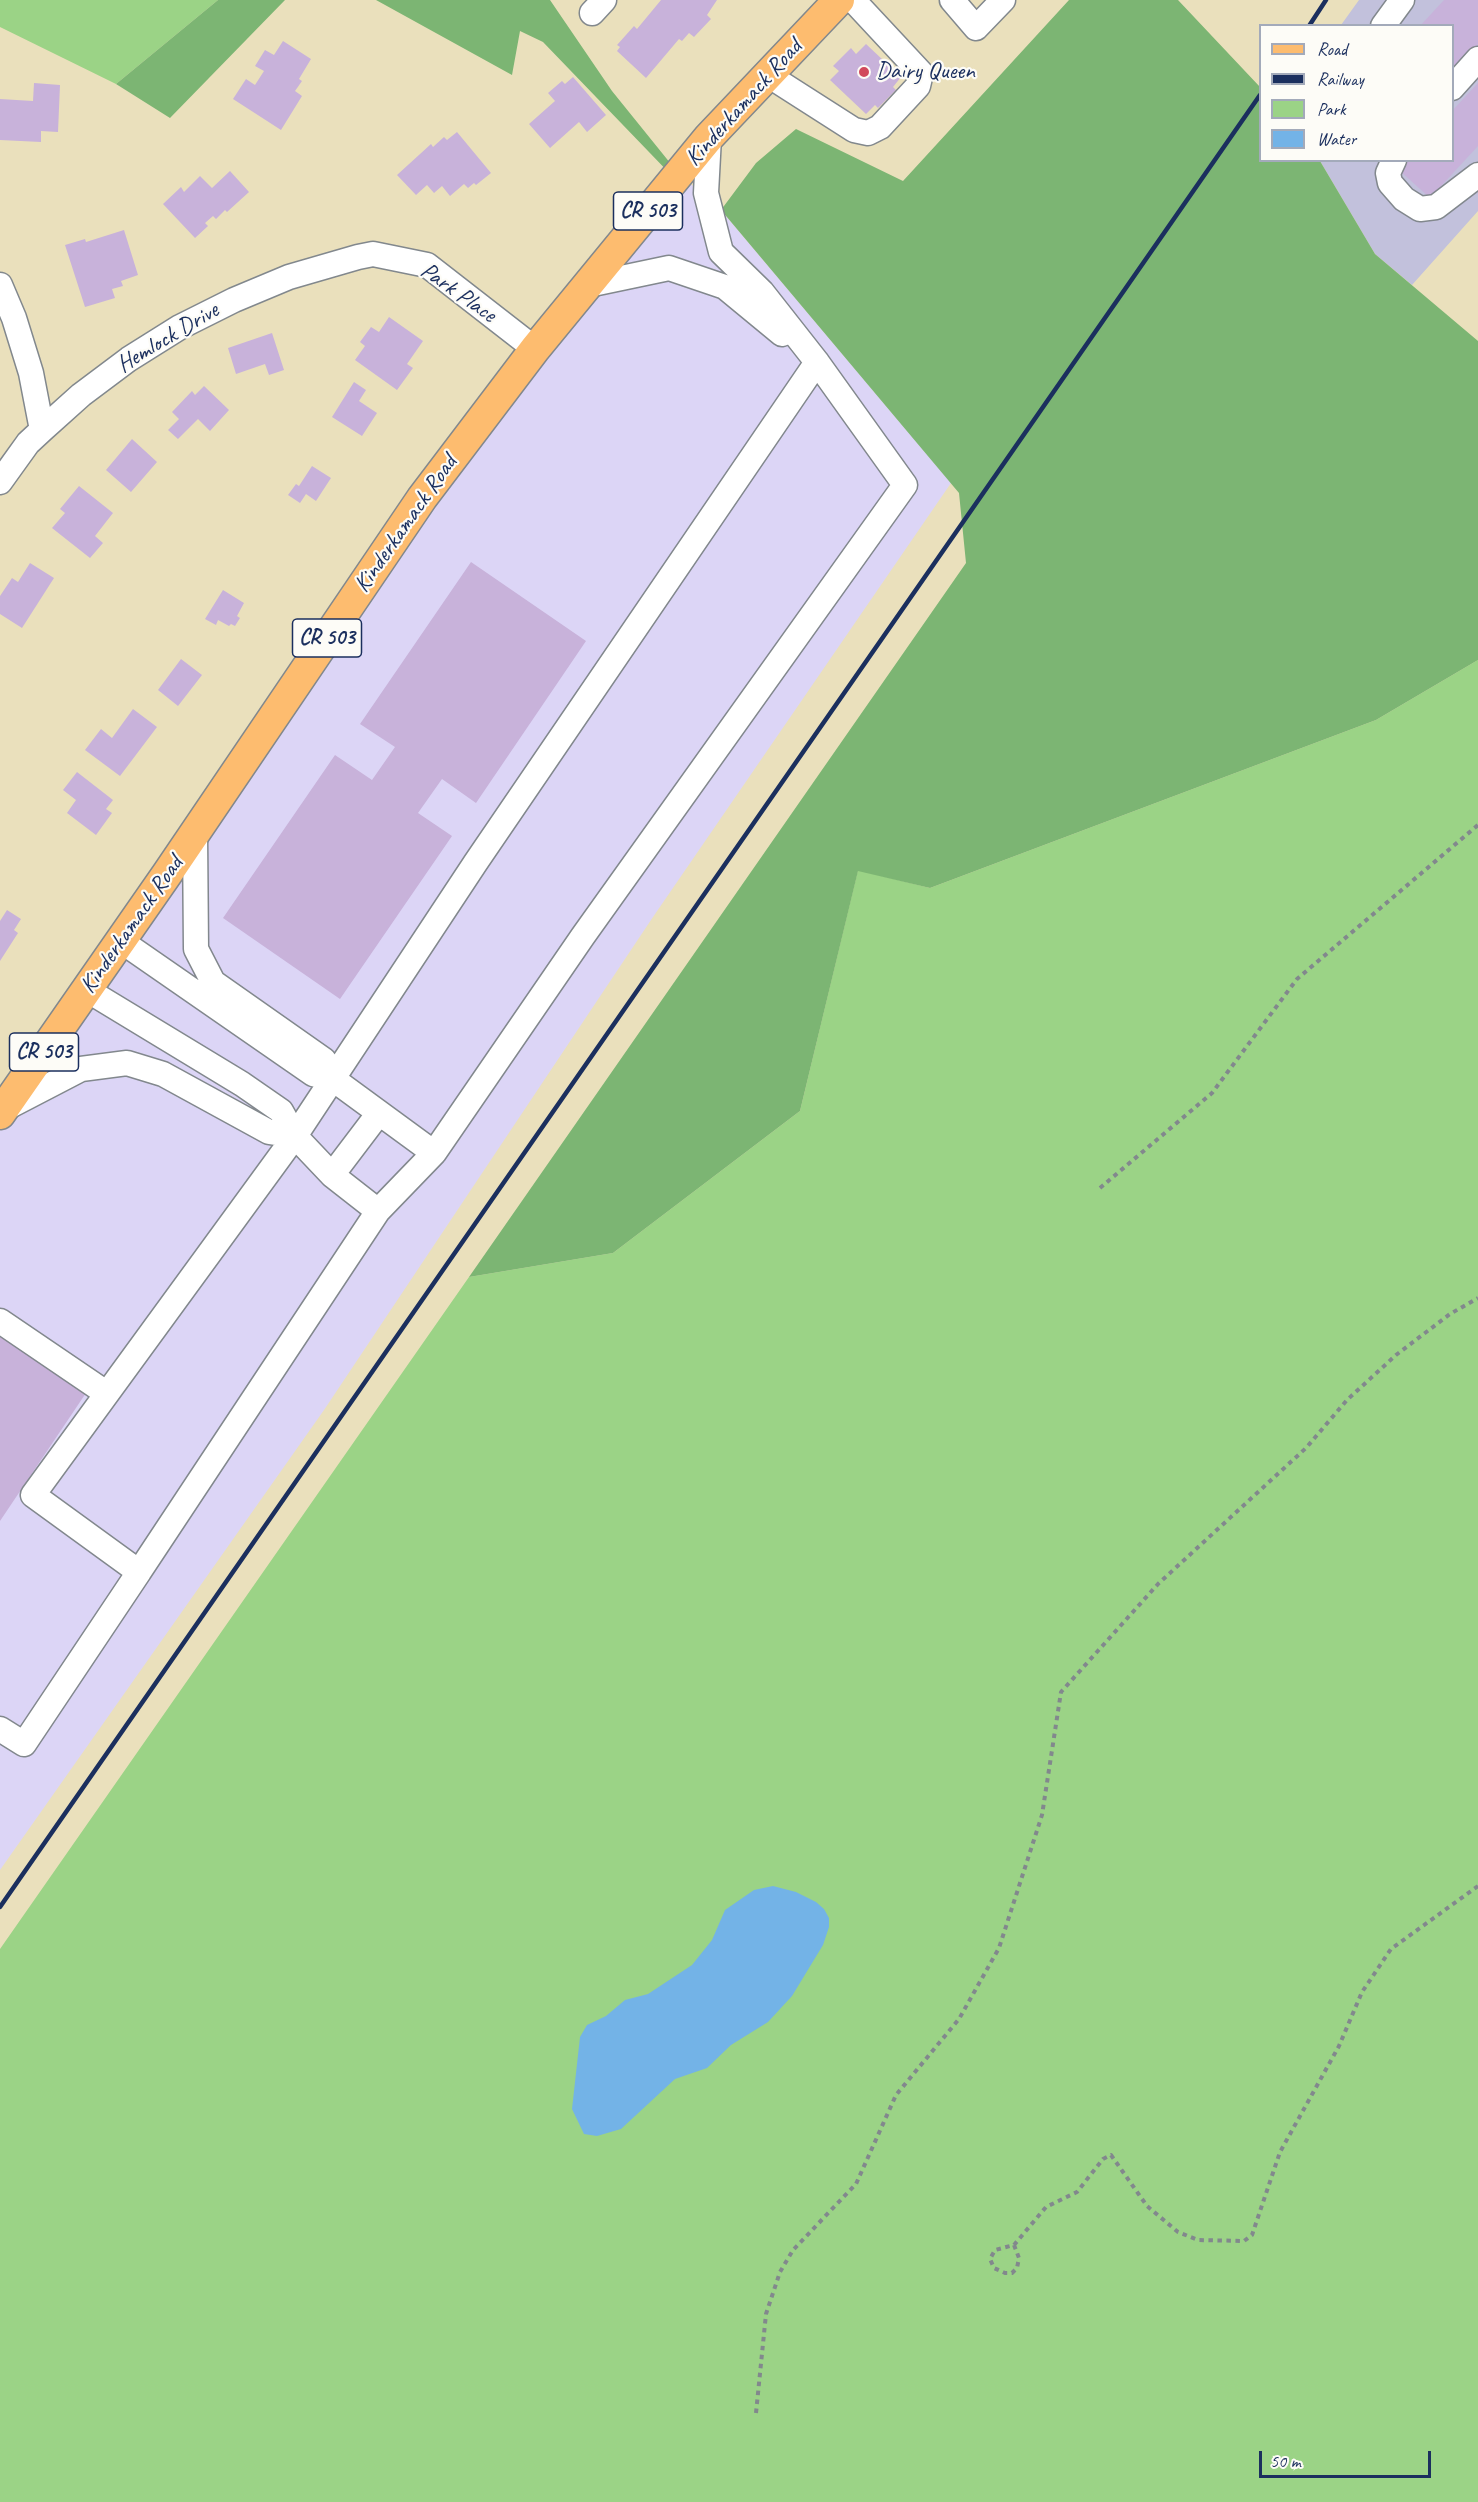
<!DOCTYPE html>
<style>
body{margin:0}
#map{position:relative;width:1478px;height:2502px;overflow:hidden;background:#eae0bc;font-family:Caveat,sans-serif}
canvas{display:block}
.legend{position:absolute;left:1259px;top:24px;width:195px;height:138px;box-sizing:border-box;background:#fdfcf7;border:2px solid #a3aaba;margin:0;padding:8px 10px;list-style:none;font-size:18px;color:#1b2f5e}
.legend li{display:flex;align-items:center;gap:12px;height:30px}
.legend b{width:30px;border:2px solid #a3aaba}
.scale{position:absolute;left:1259px;top:2451px;width:172px;height:27px;box-sizing:border-box;border:3px solid #1b2f5e;border-top:0;padding-left:8px;font-size:18px;line-height:21px;white-space:nowrap;color:#1b2f5e;-webkit-text-stroke:4px #fdfcf7;paint-order:stroke}
</style>
<div id="map">
<canvas width="1478" height="2502"></canvas>
<ul class="legend">
<li><b style="height:8px;background:#fdbc6f"></b>Road</li>
<li><b style="height:8px;background:#1b2f5e"></b>Railway</li>
<li><b style="height:16px;background:#9bd386"></b>Park</li>
<li><b style="height:16px;background:#73b3e7"></b>Water</li>
</ul>
<div class="scale">50 m</div>
</div>
<script>
const context = document.querySelector('canvas').getContext('2d');
context.lineJoin = 'round';
function fillPath(path, color) { context.fillStyle = color; context.fill(path, 'evenodd'); }
const poly = rows => new Path2D(rows.map(r => 'M' + r).join(''));
function trace(path, color, width, dash) { context.strokeStyle = color; context.lineWidth = width; context.lineCap = dash ? 'butt' : 'round'; context.setLineDash(dash || []); context.stroke(path); }
function write(font, color, halo, rows, align = 'center') {
  context.font = font + ' Caveat,sans-serif'; context.lineWidth = 4.5; context.setLineDash([]); context.textBaseline = 'middle'; context.strokeStyle = halo; context.fillStyle = color; for (const [text, x, y, turn = 0] of rows) {
    context.save(); context.translate(x, y); context.rotate((+turn || 0) * Math.PI / 180); context.textAlign = isNaN(turn) ? turn : align; if (halo) context.strokeText(text, 0, 0); context.fillText(text, 0, 0); context.restore();
  }
}
fillPath(poly([
 [679,174,721,210,951,483,653,917,324,1410,0,1870,0,1114,422,498]
]), '#dcd5f6');
fillPath(poly([
 [1359,0,1478,0,1478,211,1412,285,1375,254,1320,161,1452,160,1452,26,1341,25]
]), '#c2c1dc');
fillPath(poly([
 [0,0,218,0,116,84,0,27],
 [1478,660,1478,2502,0,2502,0,1949,469,1277,613,1253,800,1111,858,870,930,888,1376,720]
]), '#9bd386');
fillPath(poly([
 [218,0,285,0,170,118,116,84],
 [376,0,550,0,612,91,679,174,675,179,543,42,520,31,512,75],
 [1069,0,1178,0,1260,87,1260,160,1320,161,1375,254,1478,341,1478,660,1376,720,930,888,858,871,800,1111,613,1253,469,1277,966,563,959,493,721,210,756,163,796,129,903,181]
]), '#7cb573');
fillPath(poly([
 [773,1886,796,1892,816,1902,824,1909,829,1918,829,1927,823,1945,792,1996,768,2022,731,2045,707,2068,675,2079,621,2129,597,2136,584,2134,572,2109,580,2037,587,2025,606,2016,625,2000,648,1994,692,1965,712,1940,725,1910,754,1890]
]), '#73b3e7');
fillPath(poly([
 [661,0,717,0,707,15,711,19,694,37,689,33,682,41,679,39,646,78,617,51,620,47,617,45,634,26,637,29],
 [1444,0,1478,0,1478,44,1452,71,1452,26,1420,26],
 [283,41,311,59,299,79,302,81,295,91,302,96,281,130,233,99,246,79,255,85,264,71,255,66,265,50,274,55],
 [866,44,901,77,893,87,896,90,878,108,875,105,866,114,830,80,839,71,833,66,851,48,856,54],
 [573,77,606,115,587,132,579,122,550,148,529,124,555,101,548,93,562,81,565,84],
 [34,83,60,85,58,132,41,131,41,142,0,140,0,99,33,101],
 [1478,83,1478,146,1430,198,1399,170,1407,160,1452,160,1452,111],
 [457,132,491,173,476,185,474,183,468,188,464,184,450,196,442,186,434,193,427,185,416,195,397,175,431,144,433,147,444,137,447,140],
 [230,171,249,192,227,212,225,210,216,219,213,216,205,223,208,226,195,238,163,204,181,187,184,192,200,176,212,188],
 [124,230,138,275,121,281,123,286,112,289,115,298,85,307,65,245,85,239,86,242],
 [389,317,423,341,407,364,413,368,397,390,355,360,365,346,360,342,371,327,379,332],
 [272,333,284,370,269,375,265,364,236,374,228,348],
 [354,382,366,390,359,401,377,413,362,436,332,417],
 [204,386,229,410,210,431,198,419,178,439,168,430,179,419,172,412,192,391,195,395],
 [132,439,157,462,131,492,106,470],
 [312,466,331,478,316,501,306,494,300,503,288,495,296,484,299,486],
 [79,486,113,513,95,536,103,543,90,558,52,528,65,513,60,509],
 [471,562,586,641,476,803,442,779,418,813,452,836,340,999,223,918,335,755,372,780,395,747,360,724],
 [30,563,54,578,22,628,0,614,0,596,12,578,18,582],
 [223,590,244,603,237,616,240,618,235,626,231,624,229,626,218,620,216,625,205,619],
 [181,659,202,675,178,706,158,690],
 [133,709,157,727,120,776,85,750,101,729,112,738],
 [77,772,113,800,106,809,112,813,96,835,67,813,76,800,63,790],
 [7,910,21,919,14,930,18,933,0,961,0,921],
 [0,1335,86,1393,0,1521]
]), '#c8b2da');
const minor = poly([
 [952,0,976,28,1003,0],
 [592,13,604,0],
 [1383,26,1402,0],
 [768,75,854,130,868,133,880,127,918,86,921,73,853,0],
 [1452,88,1478,59],
 [1394,160,1388,173,1390,183,1404,199,1420,209,1436,207,1478,175],
 [0,285,14,318,31,373,42,430],
 [588,285,669,268,725,287,782,334],
 [0,482,28,443,42,430,81,395,129,359,180,327,234,300,289,277,358,257,373,254,427,265,535,349],
 [195,834,196,949,213,982,324,1060,333,1079],
 [121,941,313,1074,333,1079,434,1153,583,936,905,485,817,362,762,292,721,252,706,193,709,137],
 [87,990,242,1084,281,1111,295,1136,332,1175,378,1211,139,1572],
 [4,1109,81,1069,127,1063,163,1074,269,1132,295,1136],
 [332,1175,379,1113],
 [378,1211,434,1153],
 [0,1321,106,1393],
 [0,1729,24,1744,139,1572,33,1495,295,1136,476,862,817,362]
]);
const major = poly([
 [0,1114,167,874,422,498,535,349,709,137,839,0]
]);
trace(minor, '#82888d', 27);
trace(major, '#82888d', 33);
trace(poly([
 [1100,1188,1212,1093,1297,979,1478,825],
 [1014,2245,1019,2258,1017,2268,1012,2273,1005,2273,994,2268,990,2259,995,2250,1014,2245,1046,2207,1077,2192,1103,2159,1111,2155,1147,2206,1178,2232,1198,2240,1244,2241,1252,2235,1280,2152,1339,2046,1362,1992,1391,1949,1478,1886],
 [756,2413,766,2314,780,2272,793,2250,856,2184,896,2095,959,2019,999,1948,1042,1815,1061,1692,1158,1584,1306,1448,1347,1400,1396,1355,1450,1314,1478,1298]
]), '#82888d', 4, [4.5, 4.5]);
trace(minor, '#fff', 24);
trace(major, '#fdbc6f', 30);
trace(poly([
 [1309,26,1326,0],
 [0,1907,1260,95]
]), '#1b2f5e', 4.5);
for (const [x, y, r, color] of [
 [864,72,6,"#d1495b"]
]) { const dot = new Path2D(); dot.arc(x, y, r, 0, 2 * Math.PI); context.fillStyle = color; context.fill(dot); trace(dot, '#fdfcf7', 2); }
for (const [x, y, w] of [
 [648,211,69],
 [327,638,69],
 [44,1052,69]
]) { const box = new Path2D(); box.roundRect(x - w / 2, y - 19, w, 38, 4.5); context.fillStyle = '#fdfcf7'; context.fill(box); trace(box, '#1b2f5e', 1.5); }
write('bold 22px', '#1b2f5e', null, [
 ["CR 503",648,211],
 ["CR 503",327,638],
 ["CR 503",44,1052]
]);
write('24px', '#1b2f5e', '#fdfcf7', [
 ["Dairy Queen",876,72]
], 'left');
write('24px', '#1b2f5e', '#fdfcf7', [
 ["Kinderkamack Road",744,103,-48],
 ["Park Place",458,293,35],
 ["Hemlock Drive",168,338,-31],
 ["Kinderkamack Road",406,524,-55],
 ["Kinderkamack Road",132,925,-55]
]);
</script>
